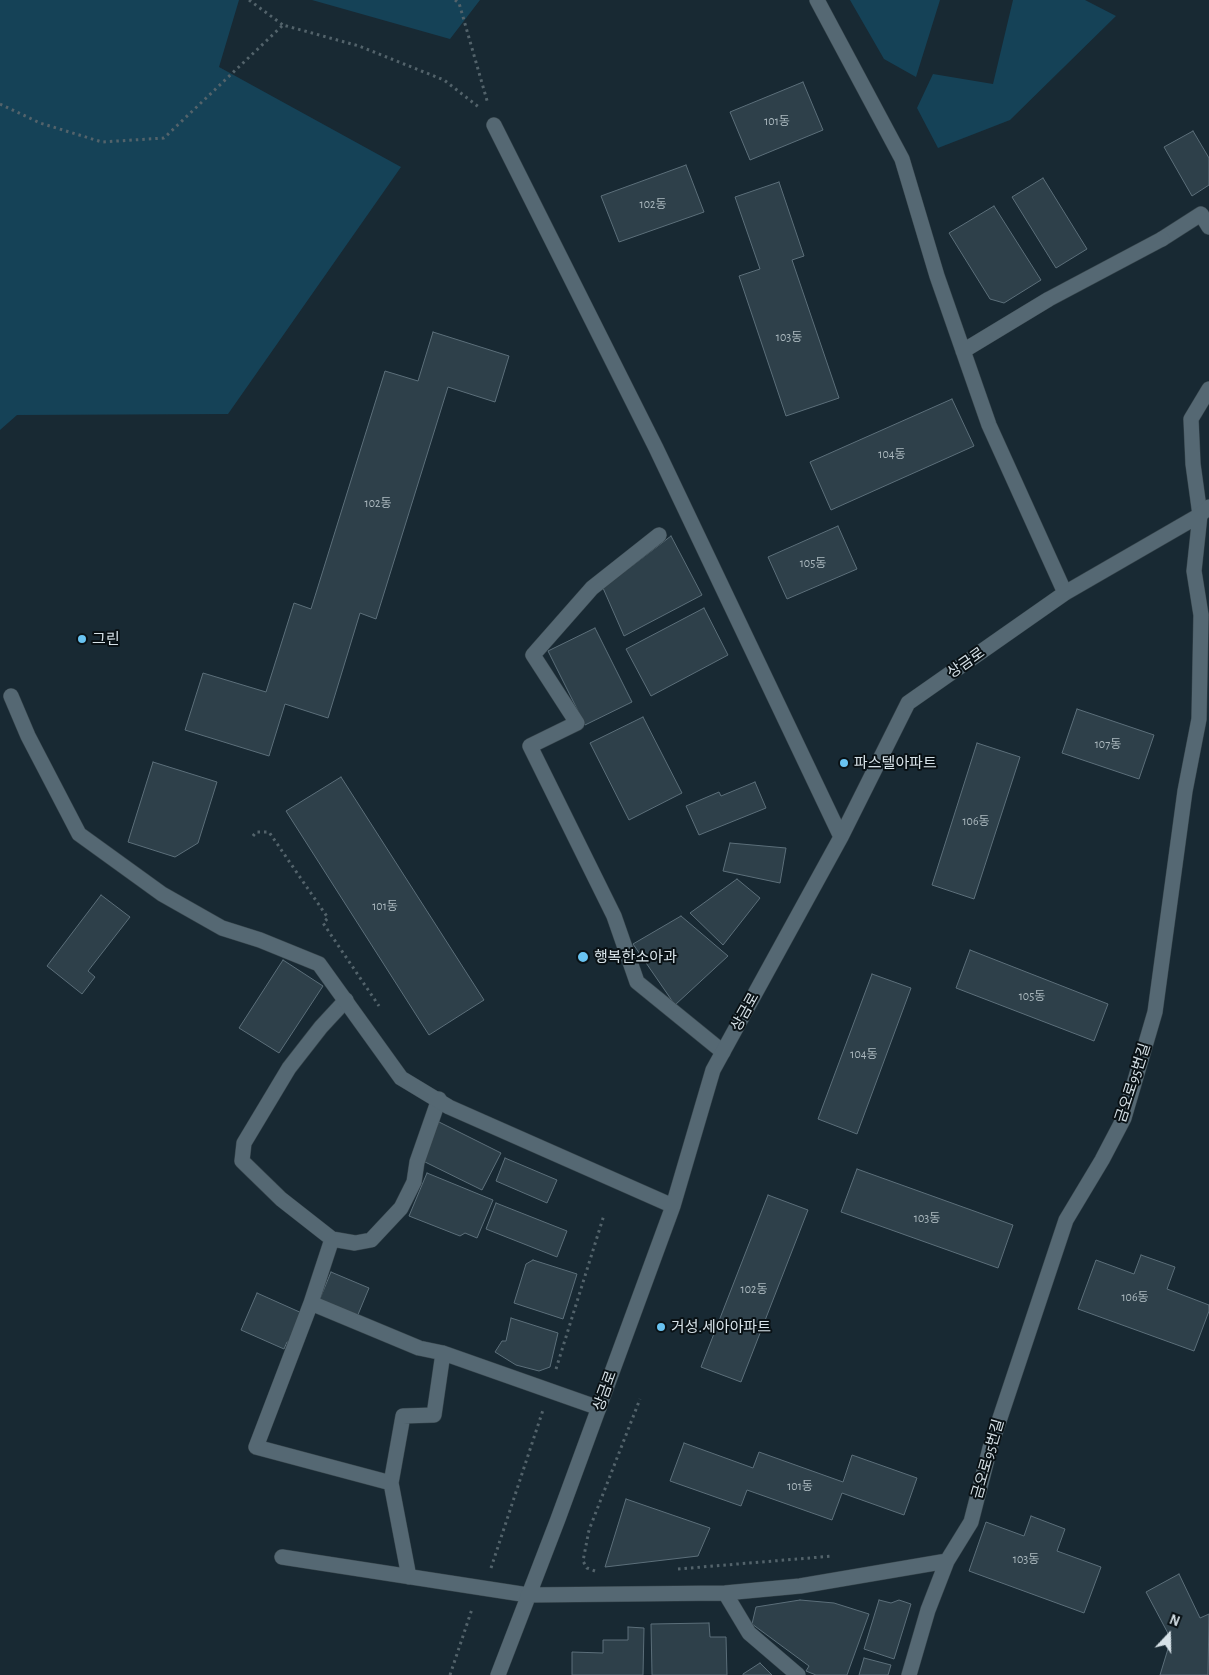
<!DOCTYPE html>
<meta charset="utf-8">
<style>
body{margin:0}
#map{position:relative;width:1209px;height:1675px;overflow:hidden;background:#182933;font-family:"Alegreya Sans",sans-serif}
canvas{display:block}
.north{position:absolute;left:1144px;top:1610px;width:50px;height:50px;-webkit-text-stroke:4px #091115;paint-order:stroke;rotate:21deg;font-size:14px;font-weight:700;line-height:20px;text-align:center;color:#d7e2e8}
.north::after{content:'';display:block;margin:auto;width:18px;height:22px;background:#d7e2e8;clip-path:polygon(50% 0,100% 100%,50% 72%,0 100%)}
</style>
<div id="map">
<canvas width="1209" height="1675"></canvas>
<div class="north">N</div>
</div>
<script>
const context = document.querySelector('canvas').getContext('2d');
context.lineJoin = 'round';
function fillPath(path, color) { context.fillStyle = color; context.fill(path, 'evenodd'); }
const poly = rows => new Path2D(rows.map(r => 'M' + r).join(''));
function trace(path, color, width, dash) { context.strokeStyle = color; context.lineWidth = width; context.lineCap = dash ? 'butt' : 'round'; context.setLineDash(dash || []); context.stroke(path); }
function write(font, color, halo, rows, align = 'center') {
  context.font = font + ' "Alegreya Sans","Noto Sans KR",sans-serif'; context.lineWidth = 4; context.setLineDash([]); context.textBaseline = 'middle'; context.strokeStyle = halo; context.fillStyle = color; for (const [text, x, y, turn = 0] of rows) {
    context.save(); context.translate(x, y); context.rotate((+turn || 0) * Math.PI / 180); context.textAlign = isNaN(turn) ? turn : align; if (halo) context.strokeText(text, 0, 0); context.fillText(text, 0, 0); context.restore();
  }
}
fillPath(poly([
 [0,0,239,0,219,67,401,167,228,414,17,415,0,430],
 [312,0,480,0,450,39],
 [850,0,940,0,916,77,884,59],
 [1013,0,1085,0,1116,16,1010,120,938,148,917,108,933,74,993,84]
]), '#154257');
const building = poly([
 [803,82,823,130,750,160,730,112,803,82],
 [1193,131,1209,158,1209,185,1192,196,1164,147,1193,131],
 [686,165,704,212,619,242,601,196,686,165],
 [1043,178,1087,249,1056,268,1012,197,1043,178],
 [779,182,804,256,792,260,839,398,786,416,739,276,760,269,735,197,779,182],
 [994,206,1041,280,1004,303,990,299,949,233,994,206],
 [433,332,509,356,495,402,448,387,376,619,360,613,328,718,285,704,269,756,185,730,203,673,266,692,294,603,311,609,385,371,418,381,433,332],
 [952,399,974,446,831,510,810,462,952,399],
 [838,526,857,569,787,599,768,557,838,526],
 [671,536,702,595,624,636,603,588,671,536],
 [704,608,728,655,651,696,626,649,704,608],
 [595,628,632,702,585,725,548,651,595,628],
 [1077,709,1154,735,1139,779,1062,753,1077,709],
 [643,717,682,793,629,820,590,743,643,717],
 [977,743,1020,757,974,899,932,885,977,743],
 [153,762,217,782,198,843,175,857,128,842,153,762],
 [341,777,484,1000,429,1035,286,811,341,777],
 [755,782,766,808,699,835,686,806,719,792,721,796,755,782],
 [730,843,786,848,780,883,723,871,730,843],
 [737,879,760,898,723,945,690,913,737,879],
 [101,895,130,917,88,971,95,977,82,994,47,966,101,895],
 [681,916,728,956,675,1005,633,944,681,916],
 [970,950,1108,1004,1094,1041,956,988,970,950],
 [283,960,323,986,279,1053,239,1028,283,960],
 [872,974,911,988,857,1134,818,1119,872,974],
 [439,1122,501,1153,482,1190,421,1160,439,1122],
 [505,1158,557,1180,547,1203,496,1181,505,1158],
 [857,1169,1013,1225,998,1268,841,1212,857,1169],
 [427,1173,493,1200,477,1238,465,1233,460,1236,409,1216,427,1173],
 [768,1195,808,1210,741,1382,701,1367,768,1195],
 [496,1203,567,1231,557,1257,486,1229,496,1203],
 [1141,1255,1175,1267,1167,1289,1209,1305,1209,1311,1194,1351,1078,1309,1096,1260,1134,1274,1141,1255],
 [533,1260,577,1274,563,1319,514,1303,526,1264,533,1260],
 [331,1272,369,1288,357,1317,319,1301,331,1272],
 [257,1293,304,1314,291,1343,287,1342,284,1349,241,1330,257,1293],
 [511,1318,558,1333,550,1367,539,1371,516,1365,495,1352,502,1341,506,1341,511,1318],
 [684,1443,753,1468,759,1452,843,1482,852,1455,917,1478,904,1515,842,1493,832,1520,747,1490,741,1506,670,1481,684,1443],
 [626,1499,710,1528,698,1556,605,1567,626,1499],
 [1031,1516,1065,1529,1057,1551,1101,1567,1084,1613,969,1571,986,1522,1024,1536,1031,1516],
 [1179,1574,1200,1618,1209,1614,1208,1675,1160,1675,1171,1639,1146,1592,1179,1574],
 [800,1600,834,1603,869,1614,847,1675,816,1675,806,1671,809,1666,752,1624,756,1607,800,1600],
 [879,1600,891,1603,899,1600,911,1604,894,1659,864,1649,879,1600],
 [709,1623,710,1637,726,1637,727,1675,652,1675,651,1624,709,1623],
 [628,1627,644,1628,643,1675,572,1675,572,1652,603,1653,603,1640,628,1640,628,1627],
 [864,1658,891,1665,888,1675,859,1675,864,1658],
 [760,1663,772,1675,743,1675,743,1674,760,1663]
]);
fillPath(building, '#2e404a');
trace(building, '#5c6f7a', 1);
const lane = poly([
 [1162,239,1201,214,1209,227],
 [1200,515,1193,464,1191,419,1209,389],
 [659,535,592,588,533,655,577,723,530,746,614,916,637,982,723,1052],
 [346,1000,321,1027,289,1068,244,1143,242,1161,281,1199,332,1239,311,1303,256,1447,391,1483,409,1577],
 [332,1239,355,1243,371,1240,401,1208,414,1182,417,1162,439,1099],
 [311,1303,419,1348,443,1353,599,1408],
 [391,1483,403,1416,434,1415,443,1353],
 [282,1557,528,1595]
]);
const street = poly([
 [817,0,902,159,937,276,989,425,1065,593],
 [494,125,656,448,841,837],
 [963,351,1049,299,1162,239],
 [11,696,28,736,79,834,162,894,222,928,260,940,319,964,401,1078,449,1107,673,1206],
 [725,1593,749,1633,798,1675],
 [528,1595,725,1593,800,1586,947,1561],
 [498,1675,558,1519,673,1206,713,1070,841,837,908,703,1065,593,1200,515,1209,507],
 [909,1675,928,1610,947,1561,971,1522,990,1448,1066,1220,1102,1160,1124,1118,1155,1012,1185,791,1199,719,1201,615,1194,571,1200,515]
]);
trace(lane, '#36444b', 16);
trace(street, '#36444b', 16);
trace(poly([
 [249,0,283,25],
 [455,0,459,3,488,104],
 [0,104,40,123,102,142,164,138,283,25,359,46,444,80,480,108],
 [253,836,256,832,269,832,328,918,323,923,379,1006],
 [556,1369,604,1215],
 [491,1568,543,1410],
 [678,1569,833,1556],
 [595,1571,587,1568,583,1561,589,1530,640,1399],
 [450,1675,472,1609]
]), '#53636b', 3, [2.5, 4]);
trace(lane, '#556873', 15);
trace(street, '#556873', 15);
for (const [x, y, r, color] of [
 [82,639,5,"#69c3f1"],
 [844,763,5,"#69c3f1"],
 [583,957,6,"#69c3f1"],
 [661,1327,5,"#69c3f1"]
]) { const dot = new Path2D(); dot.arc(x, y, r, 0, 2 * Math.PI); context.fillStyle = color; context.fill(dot); trace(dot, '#091115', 2); }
write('12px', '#adbac0', null, [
 ["101동",777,121],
 ["102동",653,204],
 ["103동",789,337],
 ["104동",892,454],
 ["102동",378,503],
 ["105동",813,563],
 ["107동",1108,744],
 ["106동",976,821],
 ["101동",385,906],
 ["105동",1032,996],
 ["104동",864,1054],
 ["103동",927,1218],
 ["102동",754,1289],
 ["106동",1135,1297],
 ["101동",800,1486],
 ["103동",1026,1559]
]);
write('15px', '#d7e2e8', '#091115', [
 ["그린",92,639],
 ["파스텔아파트",854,763],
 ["행복한소아과",594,957],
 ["거성.세아아파트",671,1327]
], 'left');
write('15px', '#d7e2e8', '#091115', [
 ["상금로",966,663,-35],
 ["상금로",745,1012,-61],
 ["금오로95번길",1133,1083,-72],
 ["상금로",605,1391,-70],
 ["금오로95번길",988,1459,-74]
]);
</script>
